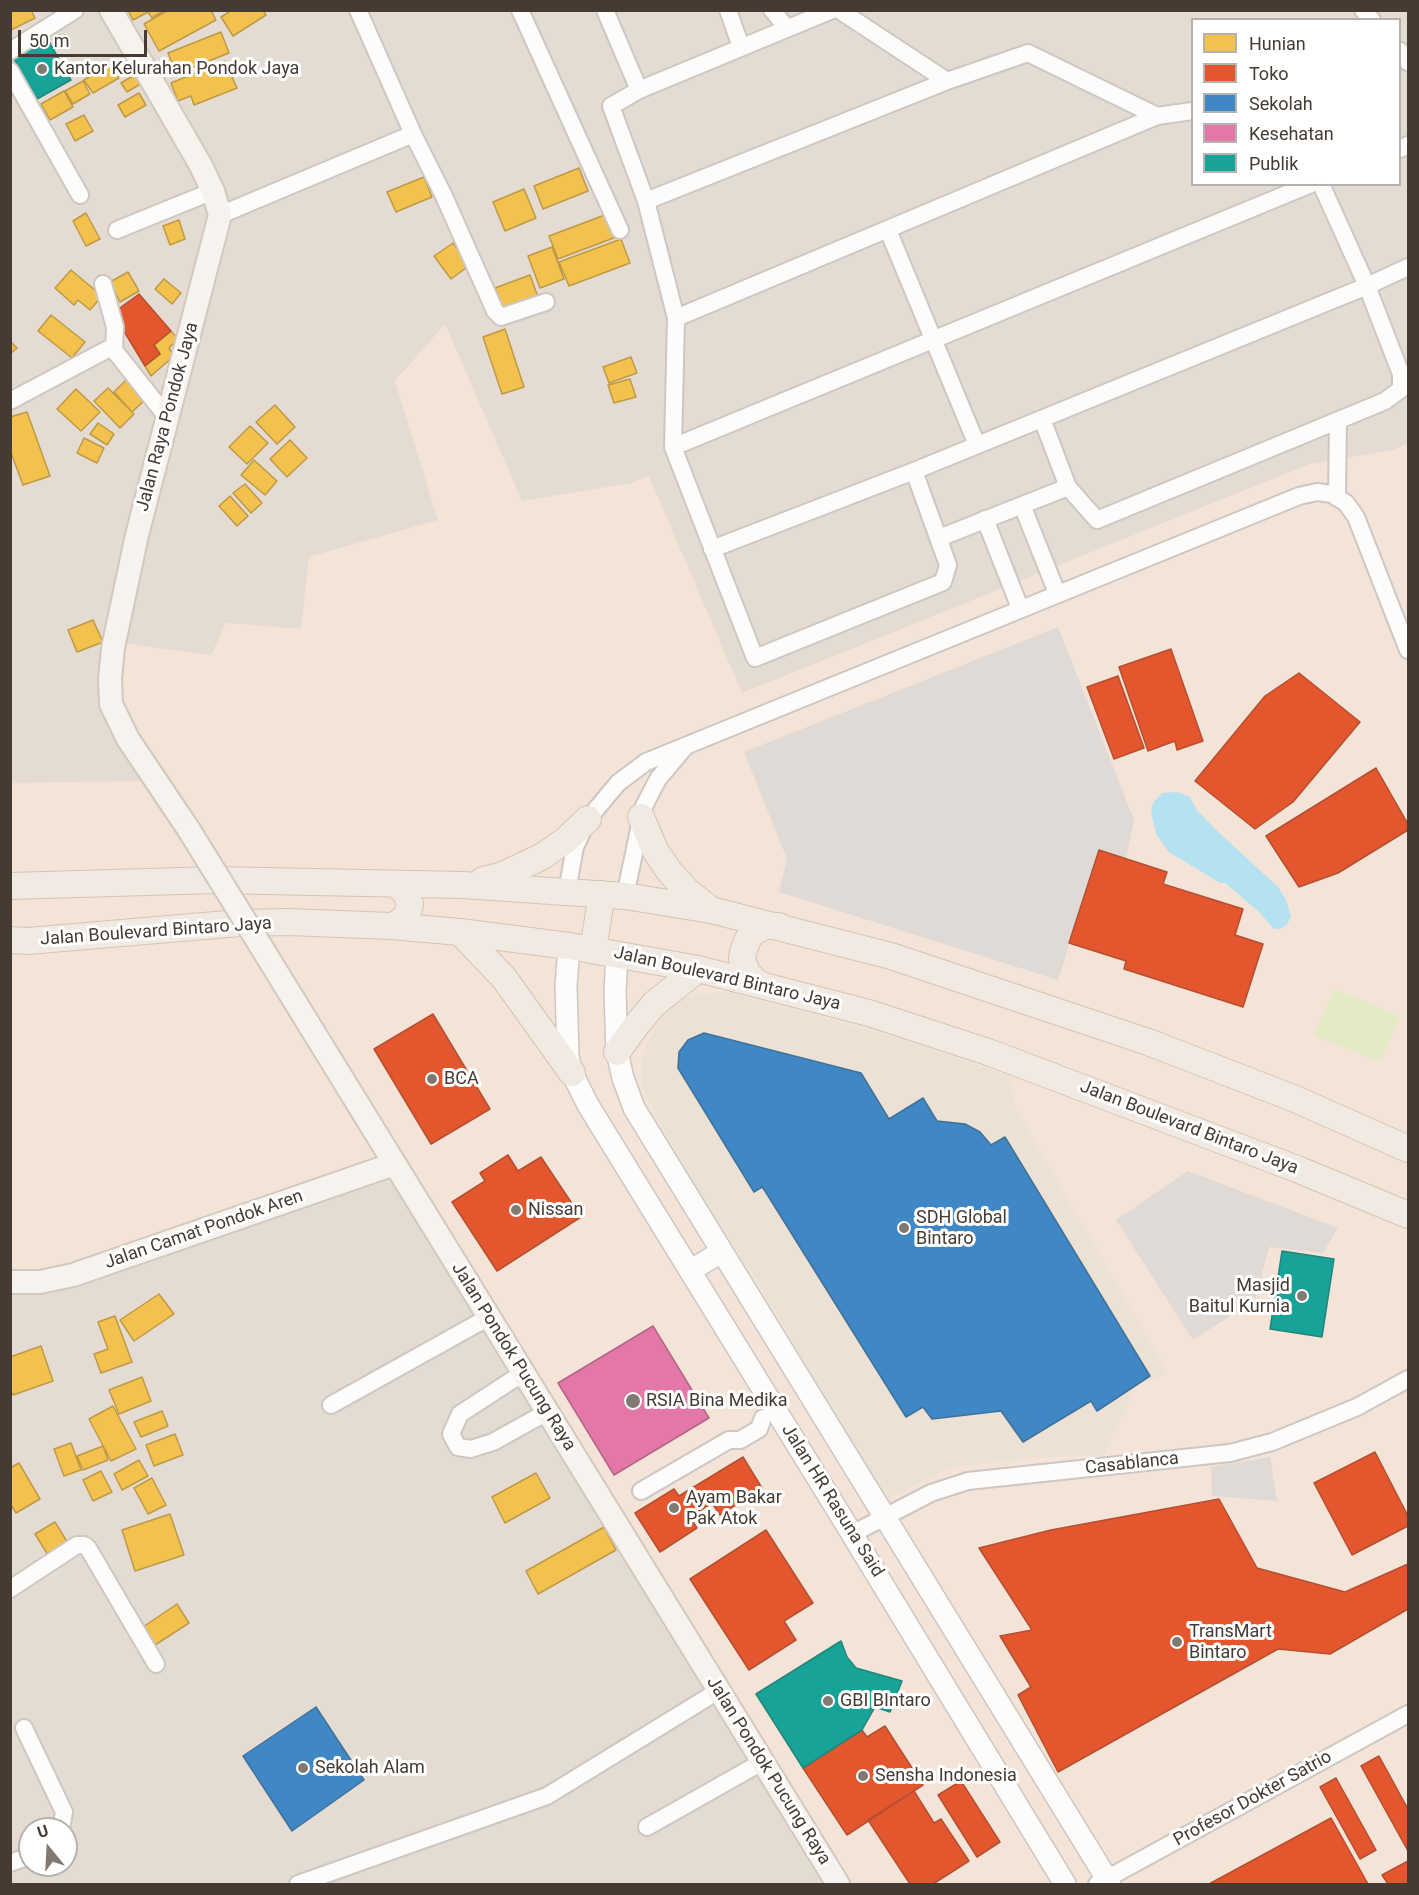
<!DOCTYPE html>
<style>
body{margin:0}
#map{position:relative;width:1419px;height:1895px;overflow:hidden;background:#f0ebe6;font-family:Roboto,sans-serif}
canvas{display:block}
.frame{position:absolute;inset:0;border:12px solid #453b33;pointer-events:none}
.legend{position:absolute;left:1191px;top:18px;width:210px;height:168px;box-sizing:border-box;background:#fff;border:2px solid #b5b1ad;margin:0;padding:8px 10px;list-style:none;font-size:18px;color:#453b33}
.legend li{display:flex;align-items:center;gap:12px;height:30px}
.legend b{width:30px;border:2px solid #b5b1ad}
.north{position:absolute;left:18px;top:1817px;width:60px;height:60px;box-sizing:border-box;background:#fff;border:2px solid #b5b1ad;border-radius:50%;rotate:342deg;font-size:16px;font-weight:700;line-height:24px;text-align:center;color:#453b33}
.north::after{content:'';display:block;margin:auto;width:21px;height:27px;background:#817972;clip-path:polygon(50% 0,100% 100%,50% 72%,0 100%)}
.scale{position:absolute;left:18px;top:30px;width:129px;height:27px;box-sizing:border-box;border:3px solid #453b33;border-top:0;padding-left:8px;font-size:18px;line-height:21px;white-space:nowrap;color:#453b33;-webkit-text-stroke:4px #fff;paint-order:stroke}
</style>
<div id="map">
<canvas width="1419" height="1895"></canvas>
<div class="frame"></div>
<ul class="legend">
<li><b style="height:16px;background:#f2c14e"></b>Hunian</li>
<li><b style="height:16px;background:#e4572e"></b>Toko</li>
<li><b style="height:16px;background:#3f88c5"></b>Sekolah</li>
<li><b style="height:16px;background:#e377a8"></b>Kesehatan</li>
<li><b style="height:16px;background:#17a398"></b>Publik</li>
</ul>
<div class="north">U</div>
<div class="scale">50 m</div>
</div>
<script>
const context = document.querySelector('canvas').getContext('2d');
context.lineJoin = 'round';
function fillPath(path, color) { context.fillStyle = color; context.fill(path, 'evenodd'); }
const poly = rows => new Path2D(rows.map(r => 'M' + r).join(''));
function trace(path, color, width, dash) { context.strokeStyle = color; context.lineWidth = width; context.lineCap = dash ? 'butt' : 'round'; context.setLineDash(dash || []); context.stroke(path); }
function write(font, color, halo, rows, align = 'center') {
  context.font = font + ' Roboto,sans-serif'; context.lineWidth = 6; context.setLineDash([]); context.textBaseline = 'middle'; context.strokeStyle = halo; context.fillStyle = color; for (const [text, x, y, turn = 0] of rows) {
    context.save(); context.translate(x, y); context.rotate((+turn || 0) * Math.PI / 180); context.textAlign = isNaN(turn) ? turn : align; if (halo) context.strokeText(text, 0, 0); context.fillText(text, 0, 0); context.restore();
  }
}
fillPath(poly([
 [11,11,1408,11,1408,1884,11,1884],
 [1192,20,1400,20,1400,184,1192,184],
 [30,1829,66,1829,66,1865,30,1865]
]), '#e4dcd3');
fillPath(poly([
 [445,324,522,501,631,483,649,476,742,693,1310,464,1394,450,1408,443,1408,1884,825,1884,387,1167,11,1292,10,783,142,781,115,727,106,641,211,655,226,623,301,629,309,557,438,520,395,381]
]), '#f4e4d8');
fillPath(poly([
 [724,991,908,1041,1009,1076,1017,1110,1168,1373,1137,1385,1104,1455,1032,1458,948,1468,888,1499,845,1430,762,1290,683,1167,642,1087,641,1063,648,1041,673,1004,694,995]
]), '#ebe1d5');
fillPath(poly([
 [1334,989,1400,1016,1380,1062,1314,1035]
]), '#e2ebc4');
fillPath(poly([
 [1058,627,1134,820,1126,859,1099,850,1058,980,779,892,787,859,744,752],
 [1188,1171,1338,1228,1323,1253,1269,1247,1255,1300,1193,1340,1116,1220],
 [1270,1457,1277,1501,1212,1496,1211,1467]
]), '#dfdad6');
fillPath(poly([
 [1177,792,1190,797,1197,810,1214,828,1278,887,1286,900,1291,916,1287,925,1280,929,1274,929,1258,911,1225,883,1220,883,1169,852,1156,834,1151,812,1153,803,1162,793]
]), '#b4e2f0');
const homes = poly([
 [10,10,31,10,35,18,11,30,10,10],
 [128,10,165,10,152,18,148,12,133,20,128,10],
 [168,10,211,10,216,20,159,51,144,24,168,10],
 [232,10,263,10,266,15,233,36,221,17,232,10],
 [221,32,229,53,176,74,168,53,221,32],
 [225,61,237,88,194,105,191,96,178,101,171,83,225,61],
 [111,64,119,78,93,93,84,80,111,64],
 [136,74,142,83,127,92,121,83,136,74],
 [83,81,90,94,73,104,65,91,83,81],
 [64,91,73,107,50,120,41,104,64,91],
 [139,93,146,105,125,117,118,105,139,93],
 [84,115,93,131,75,141,66,124,84,115],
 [579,168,588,191,543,209,534,186,579,168],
 [424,177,432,197,396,212,387,192,424,177],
 [524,189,536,218,505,231,493,202,524,189],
 [86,213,100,239,86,246,73,221,86,213],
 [610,213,619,236,558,259,549,236,610,213],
 [179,220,185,239,170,245,163,226,179,220],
 [621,239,630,263,569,286,559,262,621,239],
 [453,243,470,265,451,279,434,256,453,243],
 [552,247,564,279,540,288,528,256,552,247],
 [71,270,102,296,90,310,78,300,74,305,55,288,71,270],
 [128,272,139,291,120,302,110,282,128,272],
 [530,275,538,297,503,310,495,288,530,275],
 [164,279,181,293,172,304,155,289,164,279],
 [51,315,85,342,72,358,38,331,51,315],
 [505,329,524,387,502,394,483,337,505,329],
 [171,331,178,339,169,348,174,356,151,376,145,366,160,354,154,345,171,331],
 [10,341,17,348,10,354,10,341],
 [631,357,637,373,609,383,603,367,631,357],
 [128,378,147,398,132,412,114,392,128,378],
 [630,379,636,397,614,403,608,385,630,379],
 [108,388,134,414,120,428,94,401,108,388],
 [76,389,100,412,81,431,57,409,76,389],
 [275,405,295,427,277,444,256,422,275,405],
 [27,412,50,476,23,485,10,450,10,417,27,412],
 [98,423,114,434,107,445,90,434,98,423],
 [250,426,268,443,247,464,229,447,250,426],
 [84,438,104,448,97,463,77,453,84,438],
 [290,440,307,458,287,477,270,459,290,440],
 [254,460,277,481,265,495,241,475,254,460],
 [245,484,262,503,251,513,233,493,245,484],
 [230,496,248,516,237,526,219,506,230,496],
 [93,620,103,642,77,652,68,630,93,620],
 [159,1294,174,1314,134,1341,120,1320,159,1294],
 [115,1316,132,1362,101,1373,94,1354,108,1349,98,1322,115,1316],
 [41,1346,53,1381,13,1395,10,1389,10,1357,41,1346],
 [142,1377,151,1401,119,1414,109,1390,142,1377],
 [113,1406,136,1449,111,1461,89,1419,113,1406],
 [162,1411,168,1426,141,1437,134,1422,162,1411],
 [175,1434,183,1455,154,1466,146,1445,175,1434],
 [71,1443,81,1470,64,1476,54,1449,71,1443],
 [103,1446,108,1460,83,1470,77,1456,103,1446],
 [139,1460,148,1476,122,1490,114,1474,139,1460],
 [19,1463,40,1499,16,1513,10,1503,10,1468,19,1463],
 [101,1471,112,1492,93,1501,83,1480,101,1471],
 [536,1473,550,1498,505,1523,492,1497,536,1473],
 [152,1478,166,1505,148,1514,134,1488,152,1478],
 [170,1514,184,1555,135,1571,122,1530,170,1514],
 [55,1522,71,1548,51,1560,35,1534,55,1522],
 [604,1527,616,1550,538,1594,526,1571,604,1527],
 [177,1604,189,1623,152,1647,140,1629,177,1604]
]);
fillPath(homes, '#f2c14e');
trace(homes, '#be9946', 1.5);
const shops = poly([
 [139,294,171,331,154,345,160,354,145,366,113,313,139,294],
 [1171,649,1203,741,1177,750,1175,741,1148,751,1119,667,1171,649],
 [1299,673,1360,722,1293,802,1255,829,1195,781,1265,696,1299,673],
 [1118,676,1144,748,1114,759,1087,687,1118,676],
 [1376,768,1408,824,1408,830,1338,873,1299,887,1266,836,1376,768],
 [1099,850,1167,872,1163,884,1243,909,1235,935,1263,944,1243,1007,1124,969,1126,961,1069,943,1099,850],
 [433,1014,490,1109,431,1144,374,1049,433,1014],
 [508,1155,518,1171,541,1157,581,1217,497,1271,452,1202,485,1181,480,1173,508,1155],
 [1375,1452,1408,1516,1408,1526,1352,1555,1314,1483,1375,1452],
 [743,1457,762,1488,720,1515,712,1503,690,1517,697,1528,660,1552,635,1513,674,1489,679,1496,743,1457],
 [1219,1499,1257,1568,1345,1592,1408,1564,1408,1609,1330,1654,1278,1649,1058,1772,1018,1695,1031,1687,1000,1636,1032,1630,979,1548,1051,1530,1219,1499],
 [766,1530,813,1603,784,1621,796,1640,749,1670,690,1579,766,1530],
 [885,1726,923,1785,847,1835,803,1768,862,1730,867,1737,885,1726],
 [1379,1756,1408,1809,1408,1851,1361,1766,1379,1756],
 [1336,1778,1376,1850,1360,1859,1320,1787,1336,1778],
 [961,1781,1000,1842,977,1857,938,1795,961,1781],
 [914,1791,934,1823,941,1819,969,1861,933,1884,910,1884,868,1820,914,1791],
 [1331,1818,1368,1884,1209,1884,1331,1818],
 [1408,1861,1408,1884,1388,1884,1382,1875,1408,1861]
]);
fillPath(shops, '#e4572e');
trace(shops, '#b44f30', 1.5);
const schools = poly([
 [704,1033,861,1073,889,1119,923,1098,937,1121,965,1124,980,1132,991,1145,1005,1137,1150,1376,1097,1411,1091,1401,1023,1442,1001,1411,932,1419,923,1407,906,1417,765,1191,762,1187,754,1192,678,1068,679,1052,688,1040,704,1033],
 [316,1707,364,1780,292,1831,243,1756,316,1707]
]);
fillPath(schools, '#3f88c5');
trace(schools, '#417199', 1.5);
const health = poly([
 [653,1326,709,1418,614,1475,558,1383,653,1326]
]);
fillPath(health, '#e377a8');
trace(health, '#b46585', 1.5);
const public = poly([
 [47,38,71,80,37,99,13,57,47,38],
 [1282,1251,1334,1259,1322,1337,1270,1329,1282,1251],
 [841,1641,847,1657,856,1668,902,1681,890,1712,875,1707,862,1730,803,1768,756,1694,841,1641]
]);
fillPath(public, '#17a398');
trace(public, '#25847a', 1.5);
const minor = poly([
 [358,10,413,134,443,194,495,311,501,317,546,302],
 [520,10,620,230],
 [605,10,639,90],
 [728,10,741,47],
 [772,10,787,28],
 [832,10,639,90,611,106,646,201,676,318,673,447,755,658,943,582,948,565,914,471],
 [839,10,947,81],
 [1363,10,1372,20],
 [10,51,75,10],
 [1400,51,1408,62],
 [10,71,80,195],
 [1400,149,1408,145],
 [646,201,947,81,1028,53,1157,116,1192,111],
 [220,215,413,134],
 [117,230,213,191],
 [888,230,977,445],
 [103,284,115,327,114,350],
 [676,318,1157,116],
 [10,401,108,349,114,350,167,417],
 [1042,419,1068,487,1097,520,1385,401,1401,389,1401,374,1367,286,1321,184],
 [673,447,1311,184],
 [1337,498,1338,420],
 [1022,505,1057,593],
 [985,519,1020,608],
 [939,538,1068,487],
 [712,549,914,471,1367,286,1408,267],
 [567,891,575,847,588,819,618,783,646,762,1299,496,1317,492,1332,494,1346,503,1356,517,1408,650],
 [625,896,644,806,658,779,685,747],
 [523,1373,460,1414,451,1434,458,1447,471,1449,493,1442,547,1412],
 [331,1405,489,1317],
 [641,1491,729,1440,740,1440,759,1429,763,1418],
 [852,1534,931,1493,968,1481,1230,1453,1272,1442,1357,1407,1408,1379],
 [10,1589,77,1545,84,1545,88,1548,156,1664],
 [24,1728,64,1812,62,1824,59,1829],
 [647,1827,762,1762],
 [10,1863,30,1856],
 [298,1884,547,1796,718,1691],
 [1097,1884,1408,1714]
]);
const tertiary = poly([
 [569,946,566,986,568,1057,572,1073,588,1105,852,1534,1065,1884],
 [617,954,615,992,617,1052,623,1078,634,1108,1110,1884],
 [690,1271,721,1252]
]);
const secondary = poly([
 [111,10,200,164,213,191,220,215,137,535,113,648,110,679,111,704,128,739,189,830],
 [265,953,838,1884],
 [10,1282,40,1282,73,1275,394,1164]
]);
const primary = poly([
 [641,817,655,850,669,871,687,891,710,909],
 [483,880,503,875,541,857,566,840,588,819],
 [10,886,215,880,463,885,625,896,711,910,891,956,1148,1042,1293,1098,1408,1149],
 [391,926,397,924,406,917,410,905,407,894,398,886,392,884],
 [460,932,504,978,572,1073],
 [10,940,28,941,239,923,288,922,391,926,460,932,569,946,698,969,869,1013,988,1052,1297,1169,1408,1215],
 [593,949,602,894],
 [764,986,757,983,747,973,742,959,743,952,748,939,752,933,765,926,779,926],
 [617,1052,635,1027,654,1004,698,969]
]);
trace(minor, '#ccc7c2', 20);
trace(tertiary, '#ccc7c2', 24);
trace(secondary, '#d1c8be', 26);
trace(primary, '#d3c4b3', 28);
trace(minor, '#fdfcfb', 16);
trace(tertiary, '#fdfcfb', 21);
trace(secondary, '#f6f2ed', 22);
trace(primary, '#f1eae2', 26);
const secondaryBridge = poly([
 [189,830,265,953]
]);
trace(secondaryBridge, '#d1c8be', 26, []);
trace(secondaryBridge, '#f6f2ed', 22);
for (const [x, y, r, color] of [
 [42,69,6,"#817972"],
 [432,1079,6,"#817972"],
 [516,1210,6,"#817972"],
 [904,1228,6,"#817972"],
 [1302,1296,6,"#817972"],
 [633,1401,8,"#817972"],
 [674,1508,6,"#817972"],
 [1177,1642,6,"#817972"],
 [828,1701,6,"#817972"],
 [303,1768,6,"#817972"],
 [863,1776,6,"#817972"]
]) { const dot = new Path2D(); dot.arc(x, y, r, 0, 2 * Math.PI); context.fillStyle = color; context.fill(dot); trace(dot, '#fff', 2); }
write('18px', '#453b33', '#fff', [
 ["Kantor Kelurahan Pondok Jaya",54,69],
 ["BCA",444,1079],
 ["Nissan",528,1210],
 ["SDH Global",916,1218],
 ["Bintaro",916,1239],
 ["Masjid",1290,1286,"right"],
 ["Baitul Kurnia",1290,1307,"right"],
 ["RSIA Bina Medika",646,1401],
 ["Ayam Bakar",686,1498],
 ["Pak Atok",686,1519],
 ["TransMart",1189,1632],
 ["Bintaro",1189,1653],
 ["GBI BIntaro",840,1701],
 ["Sekolah Alam",315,1768],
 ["Sensha Indonesia",875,1776]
], 'left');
write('18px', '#453b33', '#fff', [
 ["Jalan Raya Pondok Jaya",168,417,-75],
 ["Jalan Boulevard Bintaro Jaya",156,932,-4],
 ["Jalan Boulevard Bintaro Jaya",727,979,13],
 ["Jalan Boulevard Bintaro Jaya",1189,1128,21],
 ["Jalan Camat Pondok Aren",204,1230,-19],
 ["Jalan Pondok Pucung Raya",513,1357,58],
 ["Casablanca",1132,1464,-6],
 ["Jalan HR Rasuna Said",832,1501,58],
 ["Jalan Pondok Pucung Raya",768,1771,58],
 ["Profesor Dokter Satrio",1253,1799,-29]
]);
</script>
